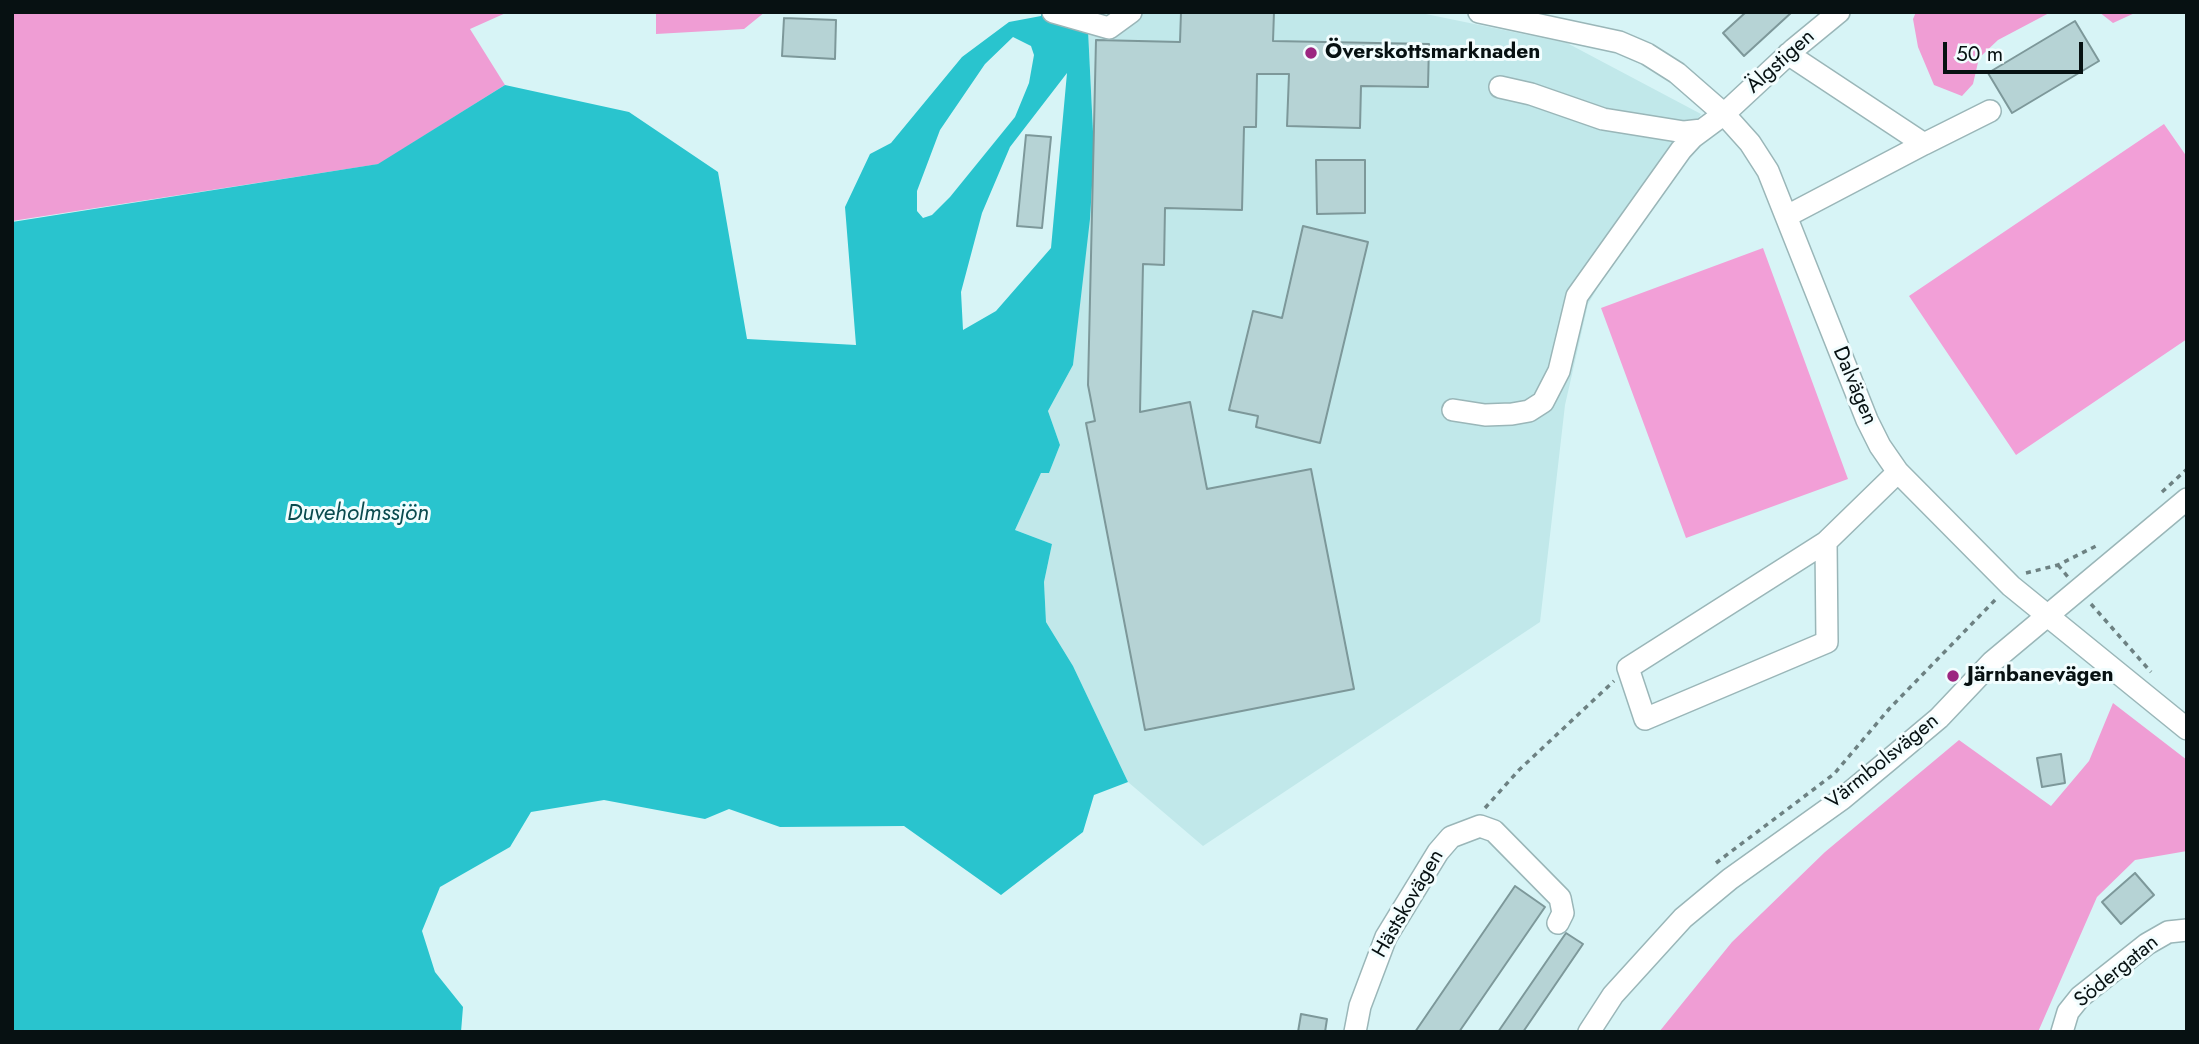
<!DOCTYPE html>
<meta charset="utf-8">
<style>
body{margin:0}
#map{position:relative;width:2199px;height:1044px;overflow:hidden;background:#d7f4f6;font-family:Jost,sans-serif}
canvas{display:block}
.frame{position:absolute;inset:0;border:14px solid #071112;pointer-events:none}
.scale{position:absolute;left:1943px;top:42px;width:140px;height:32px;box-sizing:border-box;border:4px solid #071112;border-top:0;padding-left:9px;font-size:21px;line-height:24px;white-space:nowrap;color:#071112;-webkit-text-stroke:5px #f2fdfe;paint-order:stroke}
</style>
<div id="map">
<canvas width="2199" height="1044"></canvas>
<div class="frame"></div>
<div class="scale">50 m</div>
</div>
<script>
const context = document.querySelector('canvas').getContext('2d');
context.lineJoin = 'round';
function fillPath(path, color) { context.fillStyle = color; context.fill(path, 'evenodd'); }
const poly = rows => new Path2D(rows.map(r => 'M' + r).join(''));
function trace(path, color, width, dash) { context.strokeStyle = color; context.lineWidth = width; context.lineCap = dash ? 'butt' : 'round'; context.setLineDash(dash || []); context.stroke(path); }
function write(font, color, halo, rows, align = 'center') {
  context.font = font + ' Jost,sans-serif'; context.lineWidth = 6; context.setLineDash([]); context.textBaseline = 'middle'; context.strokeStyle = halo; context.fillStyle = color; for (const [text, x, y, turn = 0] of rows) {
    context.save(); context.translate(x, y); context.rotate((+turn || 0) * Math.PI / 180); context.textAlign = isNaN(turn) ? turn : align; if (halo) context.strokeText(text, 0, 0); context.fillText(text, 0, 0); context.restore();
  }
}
fillPath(poly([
 [1137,12,1416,12,1567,43,1701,114,1588,304,1565,405,1540,622,1203,846,1128,782,1073,666,1046,622,1044,582,1052,544,1015,530,1041,473,1049,473,1060,445,1048,411,1073,365,1094,152,1088,30]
]), '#c1e8ea');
fillPath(poly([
 [2164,124,2187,157,2187,339,2016,455,1909,296],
 [1763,248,1848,479,1686,538,1601,308]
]), '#f29fd7');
fillPath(poly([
 [12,12,508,12,470,29,505,85,379,164,12,221],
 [656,12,765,12,744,29,656,34],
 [1916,12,2051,12,1998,40,1979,58,1973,84,1962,96,1934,85,1918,47,1913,19],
 [2099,12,2137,12,2113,23],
 [2113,703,2187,760,2187,851,2135,860,2097,897,2038,1032,1659,1032,1732,942,1825,852,1959,740,2051,806,2089,761]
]), '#ef9dd4');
fillPath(poly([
 [1041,12,1096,12,1088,30,1094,152,1090,219,1073,365,1048,411,1060,445,1049,473,1041,473,1015,530,1052,544,1044,582,1046,622,1073,666,1128,782,1094,795,1083,832,1001,895,904,826,780,827,729,809,705,819,604,800,531,812,510,847,440,887,422,931,435,972,463,1007,461,1032,12,1032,12,222,378,164,505,85,629,112,718,172,747,339,856,345,845,207,870,154,891,143,962,57,1009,22,1041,16],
 [1013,37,1031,46,1034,55,1029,83,1015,117,950,197,932,215,923,218,917,211,917,191,940,130,985,64],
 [1067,73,1051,248,996,311,963,330,961,292,982,213,1010,147]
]), '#29c4ce');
const building = poly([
 [1181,12,1274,12,1273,41,1429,44,1428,87,1361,86,1360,128,1287,126,1289,74,1257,74,1256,127,1244,127,1242,210,1165,208,1164,265,1143,264,1140,412,1190,402,1207,489,1311,469,1354,689,1145,730,1086,423,1095,421,1088,385,1096,40,1180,42,1181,12],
 [1746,12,1792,12,1744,56,1723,33,1746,12],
 [784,18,836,20,835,59,782,56,784,18],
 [2075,21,2099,61,2012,113,1988,73,2075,21],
 [1026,135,1051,137,1042,228,1017,226,1026,135],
 [1316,160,1365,160,1365,213,1317,214,1316,160],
 [1303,226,1368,242,1320,443,1256,427,1258,416,1229,410,1253,311,1282,318,1303,226],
 [2061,754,2065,783,2042,787,2037,758,2061,754],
 [2135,873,2154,895,2121,924,2102,902,2135,873],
 [1515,886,1545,907,1459,1032,1415,1032,1515,886],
 [1566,933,1583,944,1523,1032,1498,1032,1566,933],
 [1301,1014,1327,1019,1325,1032,1298,1032,1301,1014]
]);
fillPath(building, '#b6d3d5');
trace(building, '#7d989a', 2);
const minor = poly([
 [1053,12,1109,28,1131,12],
 [1479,12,1619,42,1647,54,1677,73,1724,114,1750,143,1768,171,1867,420,1880,446,1898,472,2011,586,2187,729],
 [1788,54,1924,144,1990,111],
 [1500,87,1531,94,1603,119,1684,132,1702,130],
 [1787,216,1924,144],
 [1453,410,1485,415,1512,414,1529,411,1543,402,1559,371,1577,296,1681,150,1693,137,1724,114,1794,49,1839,12],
 [1826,542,1628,668,1645,719,1827,642,1826,542,1898,472],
 [1355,1032,1360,1006,1386,937,1438,852,1451,837,1480,826,1494,831,1560,898,1563,913,1558,923],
 [1589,1032,1613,995,1683,918,1730,879,1842,799,1889,760,1939,718,1992,662,2187,499],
 [2062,1032,2068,1012,2080,997,2147,944,2168,932,2187,930]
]);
trace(minor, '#9ab6b8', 24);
trace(poly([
 [2162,492,2187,469],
 [2058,565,2068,577],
 [2026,573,2058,565,2100,544],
 [2091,604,2151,672],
 [1485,808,1519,770,1614,681],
 [1716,863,1834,774,1889,709,1997,598]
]), '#6d8182', 3.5, [5, 5]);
trace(minor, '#fff', 21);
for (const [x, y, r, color] of [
 [1311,53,7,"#9c2680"],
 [1953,676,7,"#9c2680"]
]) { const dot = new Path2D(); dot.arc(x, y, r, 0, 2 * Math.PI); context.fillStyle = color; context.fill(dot); trace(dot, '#f2fdfe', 2.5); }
write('bold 21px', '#071112', '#f2fdfe', [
 ["Överskottsmarknaden",1325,53],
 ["Järnbanevägen",1967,676]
], 'left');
write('21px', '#071112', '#f2fdfe', [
 ["Älgstigen",1781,62,-42],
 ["Dalvägen",1854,386,67],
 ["Värmbolsvägen",1883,762,-39],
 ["Hästskovägen",1409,904,-60],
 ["Södergatan",2117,972,-39]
]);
write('italic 23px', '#0a4b4f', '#f2fdfe', [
 ["Duveholmssjön",358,514]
]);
</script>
